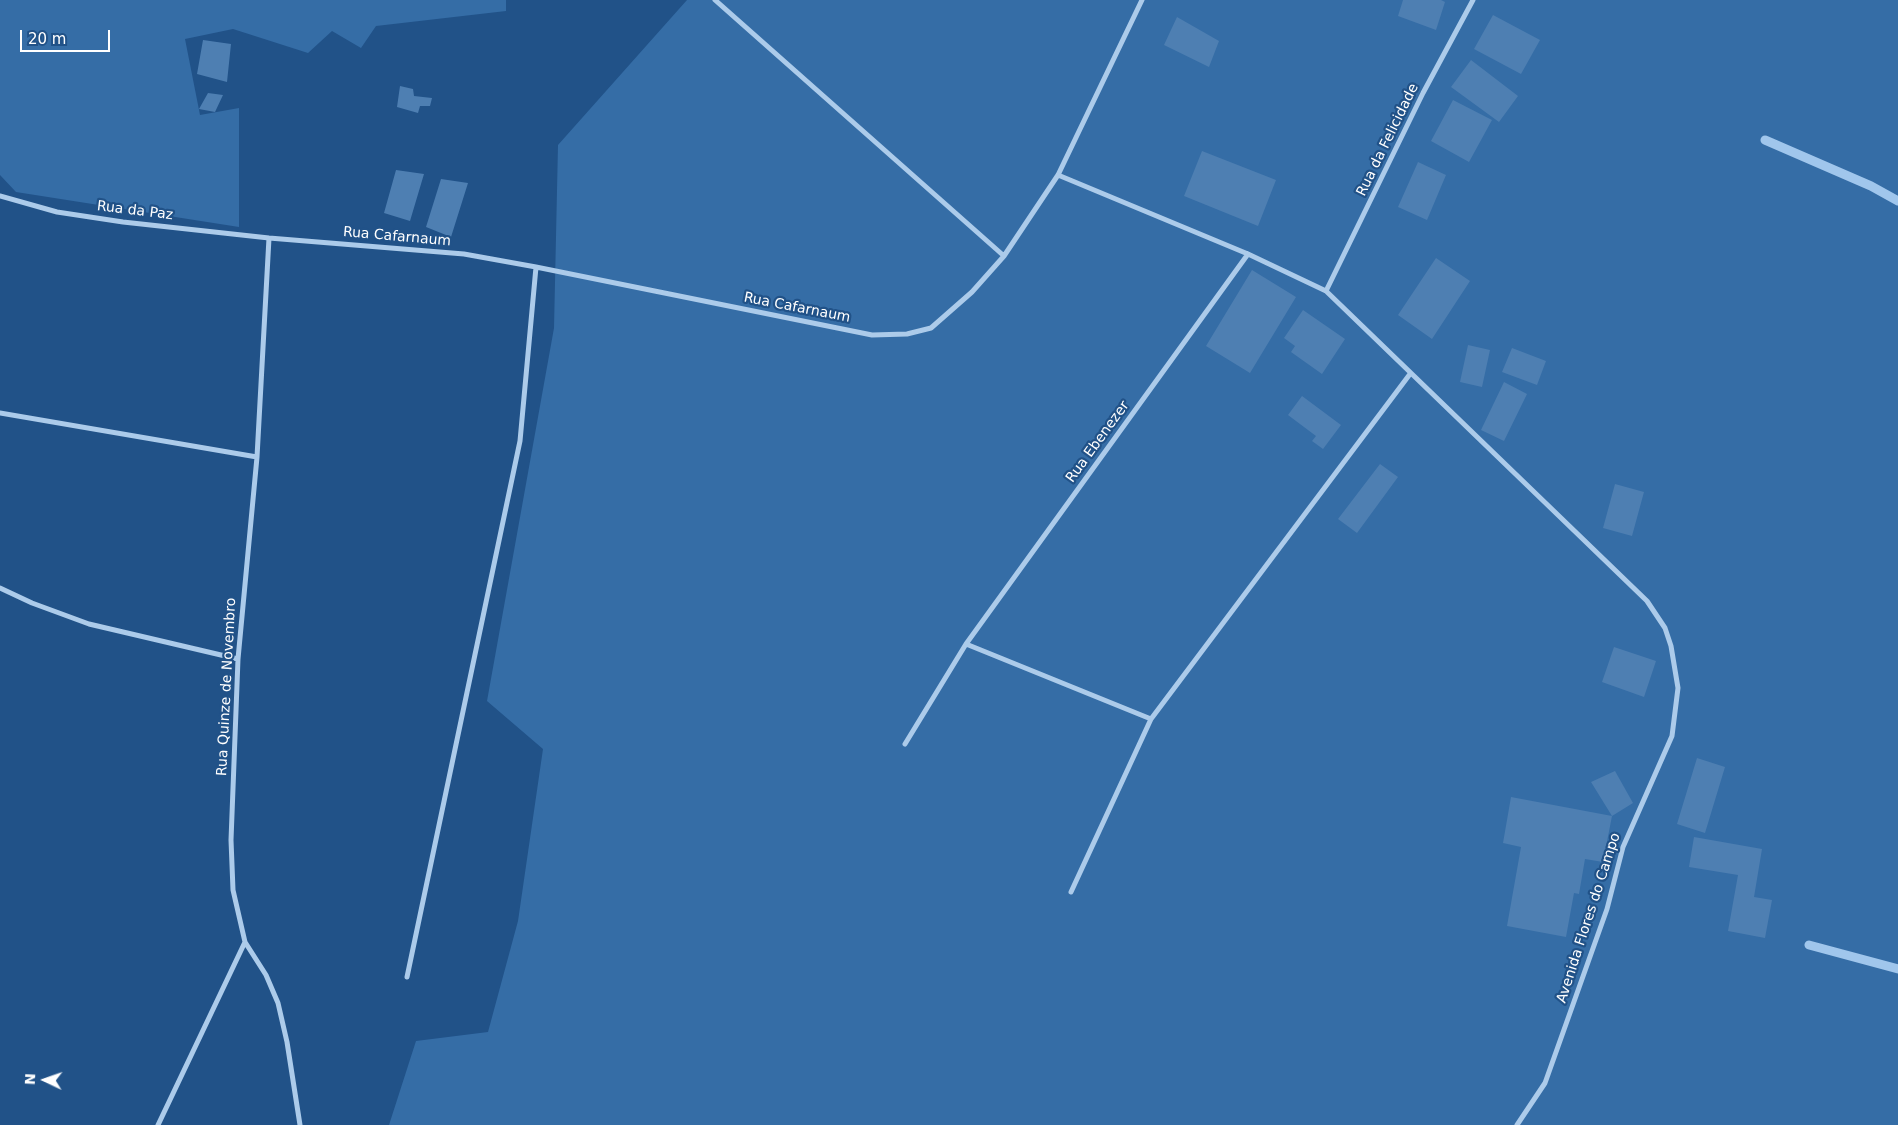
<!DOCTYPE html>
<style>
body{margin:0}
#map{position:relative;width:1898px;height:1125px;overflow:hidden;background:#215288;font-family:"DejaVu Sans",sans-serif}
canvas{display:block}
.north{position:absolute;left:20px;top:1055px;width:50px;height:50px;-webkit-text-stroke:4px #215288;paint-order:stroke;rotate:273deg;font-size:14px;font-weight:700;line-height:20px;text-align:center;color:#fff}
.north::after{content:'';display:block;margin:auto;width:18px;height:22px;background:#fff;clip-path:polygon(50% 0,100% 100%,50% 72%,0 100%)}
.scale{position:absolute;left:20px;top:30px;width:90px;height:22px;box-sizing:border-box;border:2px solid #fff;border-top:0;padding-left:6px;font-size:15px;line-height:18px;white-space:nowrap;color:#fff;-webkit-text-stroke:4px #215288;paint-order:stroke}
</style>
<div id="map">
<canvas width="1898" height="1125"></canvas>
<div class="north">N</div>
<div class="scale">20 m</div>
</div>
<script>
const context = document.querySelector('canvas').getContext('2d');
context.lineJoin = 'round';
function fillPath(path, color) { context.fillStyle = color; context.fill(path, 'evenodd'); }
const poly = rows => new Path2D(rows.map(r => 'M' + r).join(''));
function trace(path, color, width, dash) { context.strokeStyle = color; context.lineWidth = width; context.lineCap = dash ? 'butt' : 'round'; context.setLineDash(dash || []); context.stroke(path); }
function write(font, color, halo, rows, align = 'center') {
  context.font = font + ' "DejaVu Sans",sans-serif'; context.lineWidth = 4.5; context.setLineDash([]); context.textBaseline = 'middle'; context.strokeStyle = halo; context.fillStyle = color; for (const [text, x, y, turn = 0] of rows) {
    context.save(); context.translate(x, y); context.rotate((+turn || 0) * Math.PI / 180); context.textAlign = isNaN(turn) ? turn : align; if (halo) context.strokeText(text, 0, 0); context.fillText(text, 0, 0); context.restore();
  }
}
fillPath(poly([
 [0,0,506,0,506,11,376,26,361,48,332,31,308,53,233,29,185,39,200,115,239,108,239,227,16,192,0,175],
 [687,0,1898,0,1898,1125,389,1125,416,1041,488,1032,518,921,543,749,487,701,554,328,558,145]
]), '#356da6');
trace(poly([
 [1765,140,1871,186,1898,201],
 [1809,945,1898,969]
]), '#a0c6ec', 9);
fillPath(poly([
 [1403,0,1441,0,1445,2,1436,30,1398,16],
 [1493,15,1540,40,1521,74,1474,49],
 [1177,17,1219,41,1209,67,1164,45],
 [203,40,231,44,227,82,197,74],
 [1471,60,1518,96,1499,122,1451,87],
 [400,86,413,89,414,96,432,98,430,106,420,106,418,113,397,107],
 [208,93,223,95,215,112,199,109],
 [1453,100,1492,120,1469,162,1431,141],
 [1202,151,1276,180,1258,226,1184,196],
 [1418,162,1446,175,1427,220,1398,207],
 [396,170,424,174,410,221,384,213],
 [441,179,468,183,451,237,426,227],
 [1436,258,1470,281,1432,339,1398,315],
 [1252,270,1296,297,1250,373,1206,346],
 [1303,310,1345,339,1322,374,1291,352,1295,346,1284,338],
 [1468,345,1490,350,1482,387,1460,382],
 [1512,348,1546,361,1537,385,1502,372],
 [1504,382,1527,394,1504,441,1481,430],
 [1302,396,1341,425,1323,449,1312,441,1316,436,1288,415],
 [1380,464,1398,477,1357,533,1338,519],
 [1615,484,1644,492,1632,536,1603,528],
 [1614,647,1656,661,1644,697,1602,682],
 [1697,758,1725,767,1705,833,1677,824],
 [1615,771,1633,803,1612,816,1591,782],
 [1511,797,1612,816,1603,862,1585,859,1579,894,1574,893,1566,937,1507,926,1521,847,1503,843],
 [1694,837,1762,849,1754,897,1772,900,1765,938,1728,931,1738,875,1689,867]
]), '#4e7fb2');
trace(poly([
 [715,0,1004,256],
 [1058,175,1248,254,1326,291,1647,601,1665,628,1671,646,1678,688,1672,736,1623,847,1607,909,1545,1083,1517,1125],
 [0,196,57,212,123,222,269,238,464,254,536,267,872,335,907,334,931,328,972,292,1004,256,1058,175,1142,0],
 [269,238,257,457,238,659,231,840,233,890,245,942,266,975,278,1003,287,1042,300,1125],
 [1326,291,1423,93,1473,0],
 [0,413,257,457],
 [0,588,32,603,89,624,238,659],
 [966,644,1151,719],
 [905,744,966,644,1248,254],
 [1071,892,1151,719,1410,374],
 [407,977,520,441,536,267],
 [158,1125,245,942]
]), '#accbea', 5);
write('14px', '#fff', '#215288', [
 ["Rua da Felicidade",1388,140,-64],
 ["Rua da Paz",135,211,7],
 ["Rua Cafarnaum",397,237,5],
 ["Rua Cafarnaum",797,308,11],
 ["Rua Ebenezer",1098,442,-54],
 ["Rua Quinze de Novembro",227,687,-87],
 ["Avenida Flores do Campo",1589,918,-72]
]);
</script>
